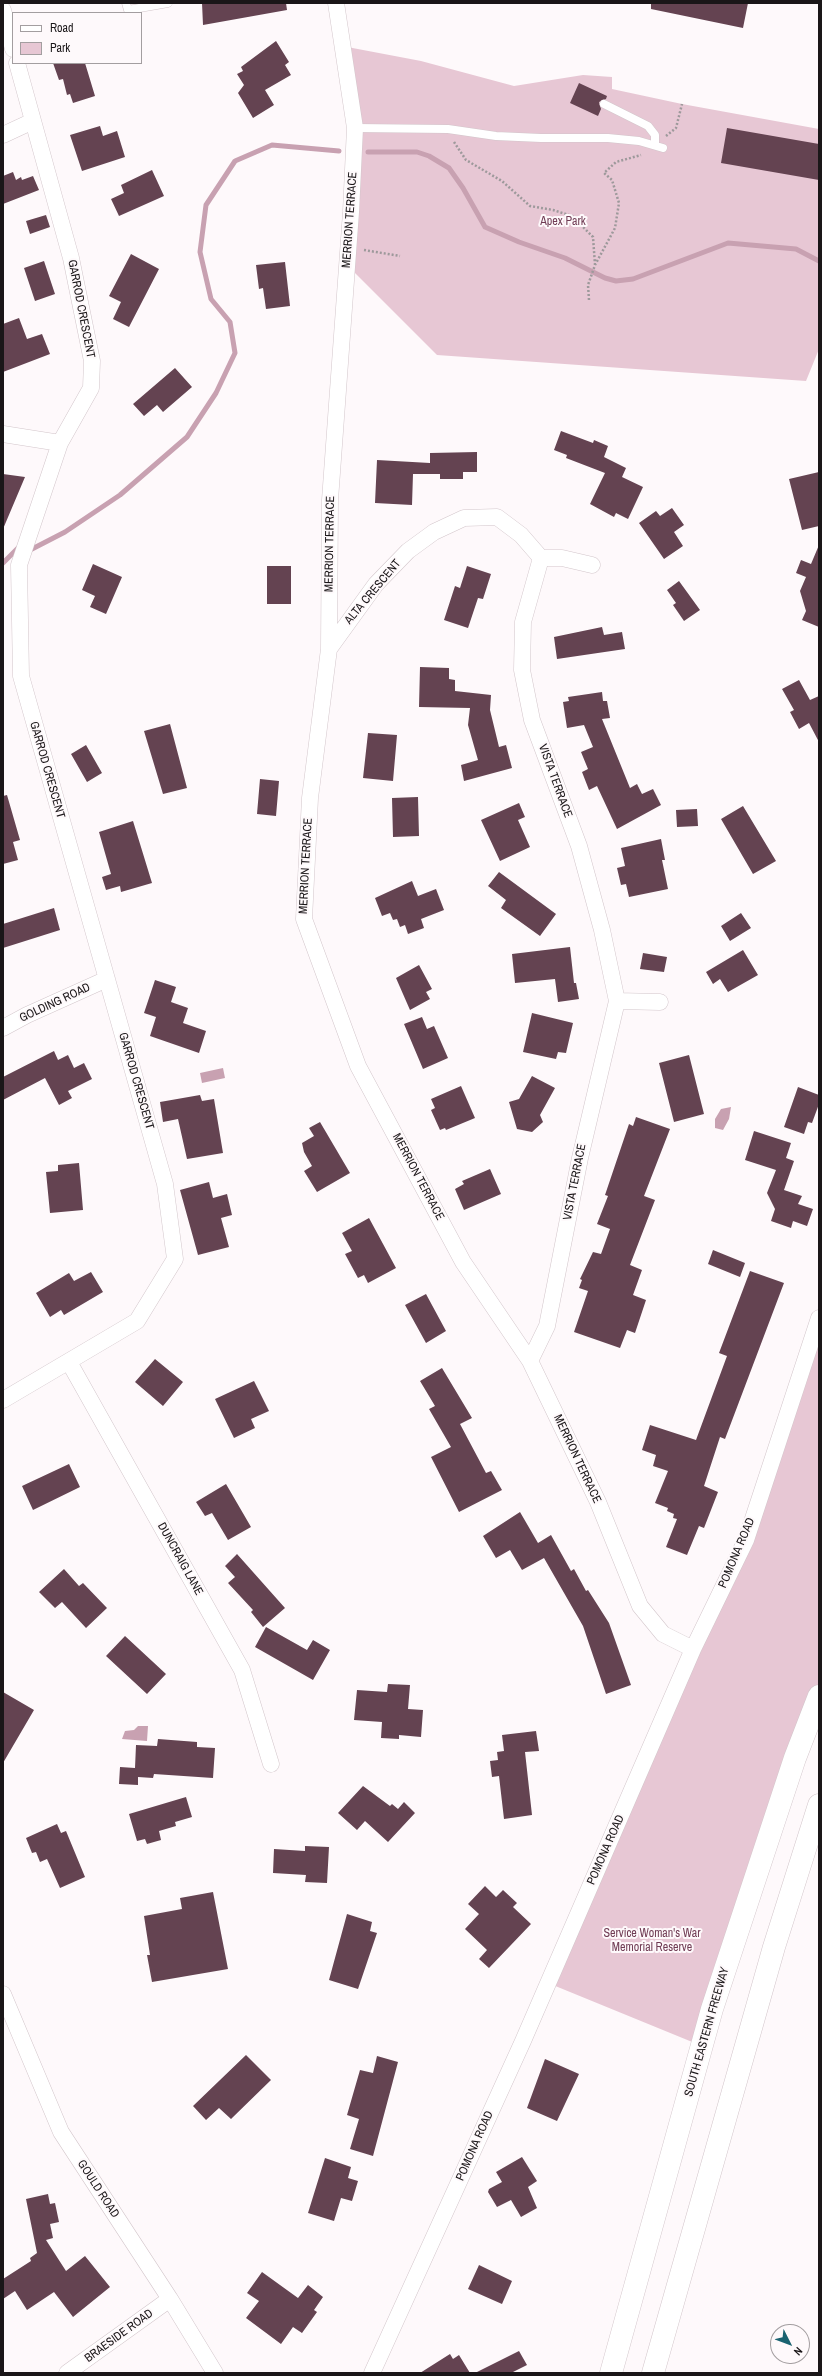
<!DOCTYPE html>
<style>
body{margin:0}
#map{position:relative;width:822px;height:2376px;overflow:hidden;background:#fef9fb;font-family:"Archivo Narrow",sans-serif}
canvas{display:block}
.frame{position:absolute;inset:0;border:4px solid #1a1618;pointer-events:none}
.legend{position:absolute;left:12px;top:12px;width:130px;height:52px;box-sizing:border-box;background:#fef9fb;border:1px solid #a39ea0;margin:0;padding:5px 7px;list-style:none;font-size:12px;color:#1a1618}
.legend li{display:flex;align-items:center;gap:8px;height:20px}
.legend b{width:20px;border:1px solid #a39ea0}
.north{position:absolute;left:770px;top:2324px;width:40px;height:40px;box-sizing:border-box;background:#fef9fb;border:1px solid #a39ea0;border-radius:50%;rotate:132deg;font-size:11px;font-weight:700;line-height:16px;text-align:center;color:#1a1618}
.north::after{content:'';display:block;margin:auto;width:14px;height:18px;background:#1a6371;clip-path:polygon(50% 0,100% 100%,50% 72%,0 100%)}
</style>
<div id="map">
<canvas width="822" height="2376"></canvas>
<div class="frame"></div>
<ul class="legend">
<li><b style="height:5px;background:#fff"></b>Road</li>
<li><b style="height:11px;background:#e7c7d4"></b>Park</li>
</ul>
<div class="north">N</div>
</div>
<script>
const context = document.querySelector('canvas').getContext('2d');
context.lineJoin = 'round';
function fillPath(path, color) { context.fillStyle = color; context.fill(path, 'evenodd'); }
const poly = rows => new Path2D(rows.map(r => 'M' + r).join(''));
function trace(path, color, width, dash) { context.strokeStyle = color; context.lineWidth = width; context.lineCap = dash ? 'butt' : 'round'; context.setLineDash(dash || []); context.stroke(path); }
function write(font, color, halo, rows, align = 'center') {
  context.font = font + ' "Archivo Narrow",sans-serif'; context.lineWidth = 4; context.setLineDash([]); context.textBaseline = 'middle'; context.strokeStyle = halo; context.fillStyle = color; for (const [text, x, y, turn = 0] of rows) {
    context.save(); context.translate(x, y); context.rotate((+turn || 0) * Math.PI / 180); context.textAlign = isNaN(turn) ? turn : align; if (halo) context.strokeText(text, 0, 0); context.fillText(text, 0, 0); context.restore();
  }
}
fillPath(poly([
 [342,46,421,61,514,86,583,75,612,77,612,89,682,104,819,129,819,349,806,381,437,355,347,265,355,128],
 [819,1318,819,1696,702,2046,548,1983,746,1540]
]), '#e7c7d4');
fillPath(poly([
 [223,1068,225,1078,202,1083,200,1073],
 [731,1107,729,1119,723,1130,715,1128,715,1119,721,1109],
 [138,1726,148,1726,147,1741,122,1739,125,1731,134,1730]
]), '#c8a1b1');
trace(poly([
 [368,152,417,152,429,156,449,168,463,188,485,227,519,242,565,258,605,278,616,281,633,279,728,243,796,249,819,261],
 [32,549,65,532,120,495,187,437,216,393,235,353,230,322,211,299,200,252,206,205,235,161,272,145,339,151],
 [3,563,18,548]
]), '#c8a1b1', 5);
fillPath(poly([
 [202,3,286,3,287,10,203,25],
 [651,3,748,3,743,28,651,9],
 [276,41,289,62,285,65,291,75,265,90,274,105,253,118,238,93,244,85,237,74,243,71,241,67],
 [53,63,85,63,95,96,73,103,70,94,67,95,63,79,59,80],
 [579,83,607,96,606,99,599,102,601,109,598,116,570,103],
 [100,126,103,136,117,131,125,157,82,171,70,135],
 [727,128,819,144,819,180,721,163],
 [152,170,164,196,119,216,111,199,124,193,121,185],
 [13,172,16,180,21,177,22,180,33,176,39,190,3,204,3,176],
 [46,215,50,227,30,234,26,221],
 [131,254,159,269,129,327,113,319,121,302,109,296],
 [44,261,55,294,35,301,24,268],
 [285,262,290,306,266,309,263,288,259,289,256,265],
 [19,318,27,339,42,334,50,354,3,372,3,324],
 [175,368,192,387,163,412,157,405,144,416,133,404],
 [561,431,593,443,594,440,608,446,604,457,626,468,622,477,643,487,628,519,616,513,614,517,590,504,605,473,566,458,567,455,554,450],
 [477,452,477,472,463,472,463,479,440,479,440,474,413,474,412,505,375,503,377,460,430,463,430,453],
 [819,472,819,526,802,530,789,479],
 [3,474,25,477,3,529],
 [672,508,684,525,674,532,683,546,664,559,639,523,656,511,660,516],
 [819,545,819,627,802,620,806,611,800,591,806,577,796,573,801,560,811,564],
 [93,564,122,577,106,614,90,607,95,596,82,590],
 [267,566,291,566,291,604,267,604],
 [467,566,491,574,483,599,478,598,468,628,444,620,455,586,460,588],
 [679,581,700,610,684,621,673,605,676,603,667,590],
 [602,627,604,635,622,632,625,649,557,659,554,637],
 [420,667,449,668,449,679,455,680,455,691,491,695,490,710,499,747,506,745,512,768,464,781,461,765,478,760,468,725,470,708,419,707],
 [799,680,810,700,819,696,819,742,809,723,799,729,790,712,794,710,782,689],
 [602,692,603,701,607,701,610,718,602,719,630,788,637,784,642,794,653,789,661,805,617,829,597,786,589,790,582,772,588,769,581,752,593,747,584,725,567,728,563,702,569,701,568,697],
 [170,724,187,788,163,794,144,731],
 [368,733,397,735,393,781,363,778],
 [86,745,102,773,87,782,71,754],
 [260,779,279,781,276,816,257,814],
 [7,795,20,840,13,842,18,860,3,864,3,796],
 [418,797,419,836,393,837,392,798],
 [519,803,525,817,518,820,530,847,500,861,481,820],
 [743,806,776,861,753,874,721,819],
 [697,809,698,826,677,827,676,810],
 [133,821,152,883,121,892,120,886,106,890,102,877,111,874,99,832],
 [661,839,665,860,662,860,668,889,629,897,626,884,621,885,617,868,625,866,621,848],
 [499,872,556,914,540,936,501,908,506,900,488,886],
 [412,881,418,896,436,889,444,910,421,919,424,928,408,934,405,925,400,927,397,919,393,920,390,913,382,916,375,898],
 [54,908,60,930,3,948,3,924],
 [741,913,751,928,730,941,721,926],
 [570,947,574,983,576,983,579,999,558,1002,555,979,515,983,512,954],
 [743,950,758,975,728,992,720,979,713,984,706,972],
 [643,953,667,957,664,972,640,969],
 [419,965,432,989,426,992,430,999,410,1010,396,978],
 [155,980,176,987,171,1002,188,1008,183,1023,206,1031,199,1053,150,1036,156,1017,144,1013],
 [532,1013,573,1023,566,1053,558,1052,556,1059,523,1052],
 [422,1017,427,1029,434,1026,448,1058,423,1069,404,1024],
 [54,1051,58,1060,68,1055,74,1068,84,1063,92,1079,68,1091,72,1098,59,1105,45,1078,3,1100,3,1077],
 [689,1055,704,1114,674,1122,659,1063],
 [532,1076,555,1088,540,1115,543,1122,532,1132,517,1129,509,1102,519,1099],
 [461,1086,475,1118,446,1130,445,1128,440,1130,431,1110,435,1108,431,1099],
 [798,1087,819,1095,819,1104,812,1123,808,1122,804,1134,784,1127],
 [200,1095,202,1101,214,1099,223,1153,187,1159,178,1119,163,1122,160,1102],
 [636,1117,670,1129,644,1196,655,1200,630,1265,642,1270,633,1295,646,1300,635,1333,627,1330,620,1348,574,1332,588,1291,579,1288,582,1280,580,1279,593,1252,601,1254,610,1229,597,1224,608,1196,605,1195,629,1124,633,1126],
 [320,1122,350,1173,317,1192,304,1171,312,1166,304,1152,302,1143,314,1136,309,1128],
 [754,1131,791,1143,786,1158,794,1161,784,1190,802,1196,798,1204,813,1209,807,1226,793,1221,791,1228,771,1221,775,1209,767,1193,776,1170,745,1160],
 [79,1163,83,1210,50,1213,46,1172,58,1171,58,1165],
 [490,1169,501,1194,464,1210,455,1189,464,1184,462,1181],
 [209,1182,213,1198,227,1194,232,1215,221,1218,229,1247,198,1255,180,1190],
 [369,1218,396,1268,368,1283,364,1275,358,1278,345,1254,352,1251,342,1233],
 [713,1250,745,1263,740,1277,708,1264],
 [750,1271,784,1283,725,1439,720,1437,704,1486,718,1492,704,1528,699,1526,687,1555,666,1547,677,1519,673,1518,674,1514,667,1511,668,1508,655,1503,668,1471,653,1466,656,1455,642,1450,650,1425,696,1440,727,1356,719,1353],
 [91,1272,103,1292,64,1315,61,1310,50,1317,36,1293,69,1273,74,1281],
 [426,1294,446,1331,426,1343,405,1305],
 [155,1359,183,1382,163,1406,135,1382],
 [442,1368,472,1418,460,1424,486,1473,491,1471,502,1490,459,1512,431,1457,451,1447,429,1409,435,1406,420,1381],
 [254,1381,269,1411,251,1419,255,1428,234,1438,215,1399],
 [69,1464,80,1487,33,1510,22,1486],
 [226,1484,251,1527,228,1540,212,1513,205,1516,196,1502],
 [520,1512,538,1543,551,1535,571,1571,574,1569,586,1591,588,1590,609,1623,631,1685,606,1694,583,1626,544,1558,522,1570,510,1550,496,1558,483,1536],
 [237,1554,285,1608,263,1627,251,1612,253,1610,228,1583,235,1577,225,1566],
 [64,1569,79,1586,83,1583,107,1608,86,1628,62,1602,55,1608,39,1592],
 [266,1627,307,1650,313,1640,330,1650,313,1680,255,1647],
 [125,1636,166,1674,147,1694,106,1656],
 [388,1684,410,1685,408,1709,423,1710,421,1737,399,1735,399,1739,381,1738,382,1722,354,1720,357,1690,387,1692],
 [3,1692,34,1710,3,1763],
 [536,1731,539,1751,525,1752,532,1815,504,1819,499,1776,492,1777,490,1761,498,1760,497,1752,504,1751,502,1735],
 [158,1739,197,1742,197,1747,215,1748,213,1778,154,1774,153,1778,138,1777,138,1785,119,1784,120,1767,135,1768,136,1745,157,1746],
 [363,1786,390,1806,392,1804,398,1809,404,1802,415,1813,388,1842,365,1821,357,1830,338,1813],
 [186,1797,192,1817,175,1822,176,1826,159,1831,161,1840,147,1844,145,1839,137,1841,129,1814],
 [57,1824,61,1833,66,1831,85,1877,60,1888,47,1859,40,1862,36,1852,32,1853,26,1838],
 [305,1846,329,1847,327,1883,305,1882,306,1875,273,1873,274,1849,305,1851],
 [485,1886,496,1897,503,1890,517,1903,513,1907,531,1924,489,1968,479,1959,487,1950,465,1929,479,1914,468,1904],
 [213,1892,228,1969,152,1982,147,1955,150,1955,144,1916,182,1909,180,1898],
 [347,1914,372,1922,370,1931,377,1933,358,1989,329,1980],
 [246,2055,271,2080,231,2119,219,2108,206,2120,193,2106],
 [377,2056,398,2062,373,2156,350,2149,359,2119,347,2115,360,2070,373,2073],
 [545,2059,579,2074,557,2121,527,2108],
 [522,2157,537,2181,528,2187,537,2208,521,2217,511,2200,497,2207,488,2192,489,2189,502,2182,496,2172],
 [325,2158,351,2167,348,2178,358,2181,352,2201,341,2198,334,2221,308,2213],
 [48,2194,50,2204,55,2203,59,2222,50,2224,53,2238,46,2240,66,2271,85,2256,110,2287,73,2317,54,2292,27,2310,15,2291,3,2299,3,2279,31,2261,30,2258,37,2253,26,2199],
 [479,2265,512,2281,502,2304,468,2289],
 [262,2272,298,2298,308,2285,323,2297,314,2310,317,2312,302,2333,293,2327,281,2344,246,2318,259,2301,247,2293],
 [519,2351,527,2365,511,2373,475,2373],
 [450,2354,453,2359,459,2355,470,2373,420,2373]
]), '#644351');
const lane = poly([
 [126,3,128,10,168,3],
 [604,104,648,126,655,135,655,144],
 [355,128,448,129,496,136,541,138,608,138,639,141,663,148]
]);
const street = poly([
 [336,3,355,128,351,212,330,500,329,649,310,798,304,919,358,1066,463,1262,530,1361,598,1502,640,1606,663,1634,693,1649],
 [3,10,13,49],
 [3,135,33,121],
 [3,434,60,443],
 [329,649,376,584,408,551,434,532,464,518,497,517,521,535,541,558,562,558,592,565],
 [617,1001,660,1002],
 [3,1028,27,1015,107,979],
 [530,1361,547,1326,580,1158,617,1001,602,930,579,846,532,720,522,670,523,622,541,558],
 [69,1362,242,1670,271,1764],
 [3,1400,137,1321,175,1259,165,1184,21,676,19,565,60,443,91,388,92,361,71,258,17,63],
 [3,1994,61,2132,170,2299,215,2373],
 [67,2373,170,2299],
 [372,2373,523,2041,693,1649,746,1540,819,1318]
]);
const highway = poly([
 [611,2373,712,2009,795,1758,819,1696],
 [653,2373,774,1947,819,1805]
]);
trace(lane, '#d3c6cb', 9);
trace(street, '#d3c6cb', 17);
trace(highway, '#d3c6cb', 23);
trace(poly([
 [666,136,676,128,682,104],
 [454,142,466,160,502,181,530,206,553,210,572,216,593,237,595,265],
 [364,250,400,256],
 [589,300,588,285,595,265,615,228,619,203,612,180,604,173,616,162,641,155]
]), '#9d999b', 2.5, [2, 2]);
trace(lane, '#fff', 8);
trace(street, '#fff', 16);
trace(highway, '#fff', 22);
write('12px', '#1a1618', '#fef9fb', [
 ["MERRION TERRACE",350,220,-86],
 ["GARROD CRESCENT",81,309,79],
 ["MERRION TERRACE",330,544,-89],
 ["ALTA CRESCENT",373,592,-50],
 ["GARROD CRESCENT",47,770,74],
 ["VISTA TERRACE",555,781,70],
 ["MERRION TERRACE",306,866,-87],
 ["GOLDING ROAD",55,1003,-25],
 ["GARROD CRESCENT",136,1081,74],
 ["MERRION TERRACE",418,1177,62],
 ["VISTA TERRACE",575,1182,-79],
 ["MERRION TERRACE",577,1459,65],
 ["POMONA ROAD",737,1553,-67],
 ["DUNCRAIG LANE",180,1559,61],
 ["POMONA ROAD",606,1850,-66],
 ["SOUTH EASTERN FREEWAY",707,2032,-74],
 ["POMONA ROAD",475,2146,-66],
 ["GOULD ROAD",98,2189,57],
 ["BRAESIDE ROAD",119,2336,-36]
]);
write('12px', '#703c54', '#fef9fb', [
 ["Apex Park",563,222],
 ["Service Woman's War",652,1934],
 ["Memorial Reserve",652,1948]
]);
</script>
